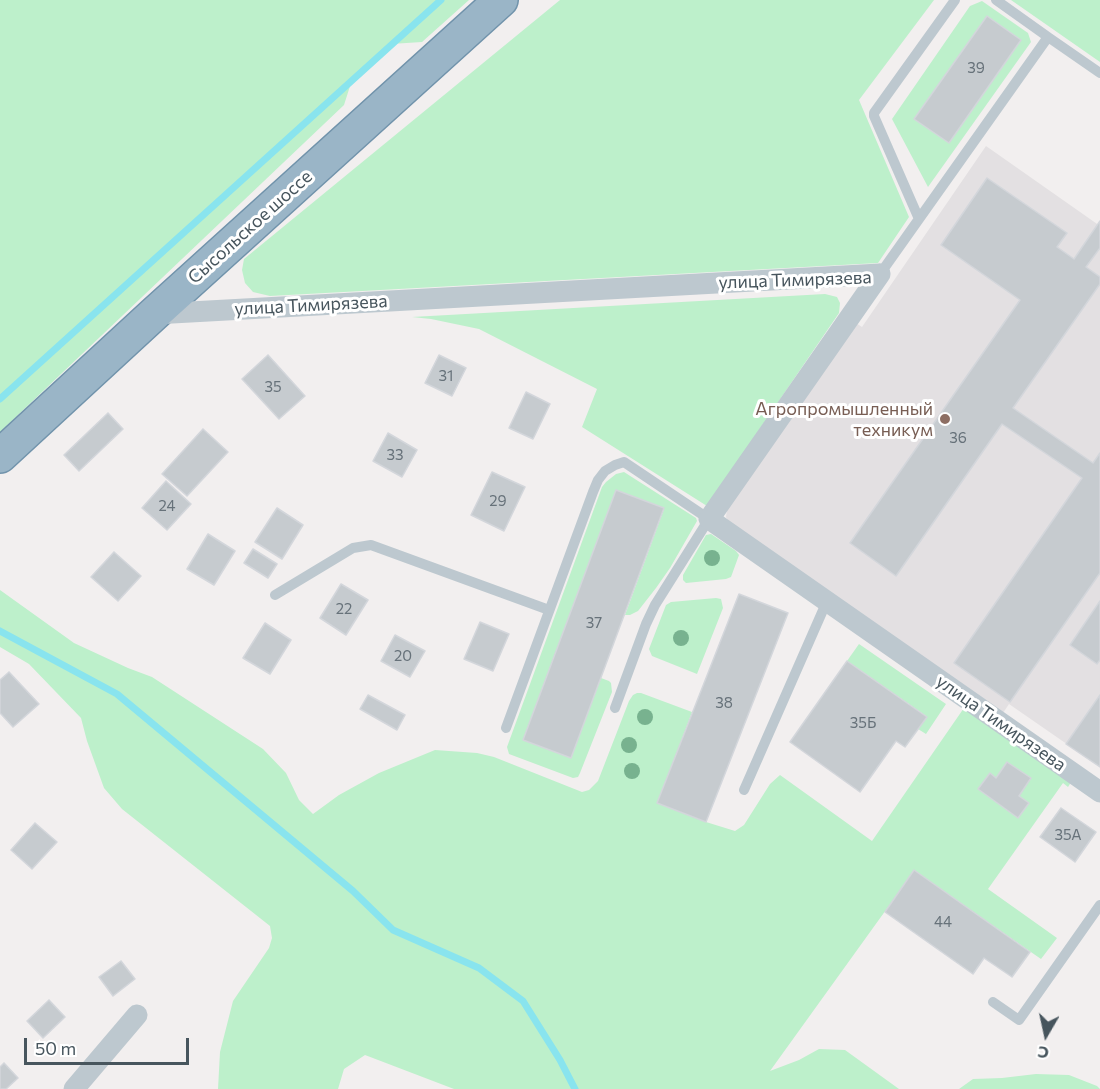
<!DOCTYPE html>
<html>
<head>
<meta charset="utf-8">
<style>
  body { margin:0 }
  #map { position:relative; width:1100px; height:1089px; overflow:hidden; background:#f2efef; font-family:Commissioner,sans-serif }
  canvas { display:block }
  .north { position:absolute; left:1016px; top:1005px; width:60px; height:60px; -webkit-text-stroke:4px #fff; paint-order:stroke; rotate:189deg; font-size:16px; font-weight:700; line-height:24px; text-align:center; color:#47555d }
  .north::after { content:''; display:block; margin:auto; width:21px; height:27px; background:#47555d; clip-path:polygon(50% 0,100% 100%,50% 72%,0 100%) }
  .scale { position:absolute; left:24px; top:1038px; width:165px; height:27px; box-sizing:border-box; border:3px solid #47555d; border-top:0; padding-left:8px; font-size:18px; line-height:21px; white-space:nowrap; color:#47555d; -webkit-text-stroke:4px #fff; paint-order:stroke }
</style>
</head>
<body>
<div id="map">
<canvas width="1100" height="1089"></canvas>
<div class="north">С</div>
<div class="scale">50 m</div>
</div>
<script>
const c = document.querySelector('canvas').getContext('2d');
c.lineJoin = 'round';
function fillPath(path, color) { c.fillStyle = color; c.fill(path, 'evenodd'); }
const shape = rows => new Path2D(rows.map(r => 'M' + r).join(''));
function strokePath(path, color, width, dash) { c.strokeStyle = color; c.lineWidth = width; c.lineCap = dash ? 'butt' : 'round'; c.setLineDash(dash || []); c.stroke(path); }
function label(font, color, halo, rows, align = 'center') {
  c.font = font + ' Commissioner,sans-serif'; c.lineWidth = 6; c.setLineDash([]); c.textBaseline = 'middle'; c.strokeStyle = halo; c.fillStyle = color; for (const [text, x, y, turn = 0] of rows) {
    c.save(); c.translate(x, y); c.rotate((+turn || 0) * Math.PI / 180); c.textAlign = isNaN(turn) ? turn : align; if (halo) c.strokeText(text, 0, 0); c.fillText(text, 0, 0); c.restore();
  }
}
fillPath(shape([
  [986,146,1100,226,1100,767,1009,704,1003,713,728,521,726,517,727,510,856,323,862,327]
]), '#e3e0e2');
fillPath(shape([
  [0,0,469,0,422,42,391,44,351,83,344,105,0,432],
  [560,0,934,0,859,100,909,217,878,263,270,296,253,292,245,283,242,270,244,259],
  [1011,0,1100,0,1100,62],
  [982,1,1028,33,1031,42,928,187,892,119,970,6],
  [825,294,837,297,840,303,839,313,707,506,582,427,597,389,479,329,431,319,412,317],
  [624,472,696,518,697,521,670,568,656,588,638,611,630,615,625,615,664,509,616,491,523,740,571,758,601,678,609,681,611,683,612,692,580,773,578,777,573,778,509,754,507,747,602,487,606,482,616,474],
  [711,534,736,551,739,555,731,577,726,579,686,583,683,580,683,575,706,535],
  [0,590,74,643,128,668,152,677,263,749,286,773,299,800,313,814,339,795,379,773,435,750,477,753,494,757,582,792,589,790,598,781,629,701,633,695,637,693,641,693,692,712,658,803,706,822,735,831,744,825,770,784,780,775,872,841,966,705,1073,779,1068,787,1063,783,988,889,1057,938,1041,959,914,871,770,1071,799,1060,819,1049,845,1050,899,1089,454,1089,365,1055,344,1069,338,1089,218,1089,220,1052,233,1001,269,948,272,938,270,926,122,809,104,788,87,741,81,718,29,664,0,647],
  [716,598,721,599,723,608,697,674,652,656,649,649,666,605,671,602],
  [859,644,946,704,926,734,918,729,926,716,847,661],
  [1036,1074,1069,1075,1097,1086,1100,1089,959,1089,973,1079,1002,1078]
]), '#bdf0cb');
strokePath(shape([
  [0,399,441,0],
  [0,631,117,694,353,891,393,930,479,968,523,1001,560,1060,575,1089]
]), '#89e4ee', 7);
const building = shape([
  [987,16,1021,40,949,143,914,119,987,16],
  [987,178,1067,233,1057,247,1074,259,1100,221,1100,248,1086,267,1100,277,1100,284,1013,408,1093,463,1100,453,1100,573,1010,702,954,663,1082,478,1002,424,896,576,850,543,1020,300,941,245,987,178],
  [268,355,305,396,279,419,242,379,268,355],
  [439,355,466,368,452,396,425,383,439,355],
  [526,392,550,404,533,439,509,428,526,392],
  [108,413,123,429,79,471,64,455,108,413],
  [203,429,228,452,187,496,162,474,203,429],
  [388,433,417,450,402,477,373,461,388,433],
  [492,472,525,487,504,531,471,515,492,472],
  [166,481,191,504,167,530,142,508,166,481],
  [616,490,664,508,571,758,523,740,616,490],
  [277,508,303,525,282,559,255,542,277,508],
  [208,534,235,551,214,585,187,569,208,534],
  [253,549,277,564,268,578,244,563,253,549],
  [114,552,141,576,118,601,91,577,114,552],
  [341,584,368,600,346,635,320,618,341,584],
  [739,594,788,613,706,822,657,803,739,594],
  [1100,601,1100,660,1097,664,1070,645,1100,601],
  [480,622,509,634,493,671,464,659,480,622],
  [265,623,291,640,270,674,243,658,265,623],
  [395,635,425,651,410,677,381,661,395,635],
  [847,661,927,717,905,747,896,741,860,792,790,742,847,661],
  [9,672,39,704,13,727,0,713,0,680,9,672],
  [368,695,405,715,397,730,360,709,368,695],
  [1100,695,1100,767,1066,744,1100,695],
  [1007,762,1031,778,1019,796,1029,803,1018,818,978,789,990,773,996,778,1007,762],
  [1061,808,1096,832,1075,862,1040,837,1061,808],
  [35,823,57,842,32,869,11,850,35,823],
  [914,870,1030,952,1012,977,984,958,973,974,885,912,914,870],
  [121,961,135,979,113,996,99,977,121,961],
  [49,1000,65,1017,43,1038,27,1021,49,1000],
  [4,1063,18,1078,6,1089,0,1089,0,1067,4,1063]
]);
fillPath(building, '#c6cbcf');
strokePath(building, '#d3d6db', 1.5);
const trunk = shape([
  [0,456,154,314,501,0]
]);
strokePath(trunk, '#7193ab', 36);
strokePath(shape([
  [996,0,1048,37],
  [919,219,874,116,874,113,955,0],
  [880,274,1048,37,1100,73],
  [275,595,353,548,371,545,549,610],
  [506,728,593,492,598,480,605,471,615,465,624,462,709,519,655,605,646,624,615,708],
  [744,790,827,601],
  [993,1002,1019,1020,1100,905]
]), '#bdc8cf', 10);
strokePath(shape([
  [880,274,709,519,1100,792],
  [154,314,880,274],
  [74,1089,137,1015]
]), '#bdc8cf', 21);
strokePath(trunk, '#9ab5c7', 33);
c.fillStyle = '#78b28f';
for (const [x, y] of [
  [712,558],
  [681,638],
  [645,717],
  [629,745],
  [632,771]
]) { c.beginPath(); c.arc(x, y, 8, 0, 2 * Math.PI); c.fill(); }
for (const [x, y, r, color] of [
  [945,419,6,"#8d6e63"]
]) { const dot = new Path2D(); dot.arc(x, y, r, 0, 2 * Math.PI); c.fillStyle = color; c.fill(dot); strokePath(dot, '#fff', 2); }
label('15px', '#67727a', null, [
  ["39",976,68],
  ["31",446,376],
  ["35",273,387],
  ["36",958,438],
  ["33",395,455],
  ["29",498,501],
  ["24",167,506],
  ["22",344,609],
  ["37",594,623],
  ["20",403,656],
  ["38",724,703],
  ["35Б",863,723],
  ["35А",1068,835],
  ["44",943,922]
]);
label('18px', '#47555d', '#fff', [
  ["Сысольское шоссе",250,227,-42],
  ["улица Тимирязева",795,280,-2],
  ["улица Тимирязева",311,305,-3],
  ["улица Тимирязева",1001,723,35]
]);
label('18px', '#785e54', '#fff', [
  ["Агропромышленный",933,409],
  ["техникум",933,430]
], 'right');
</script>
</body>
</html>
